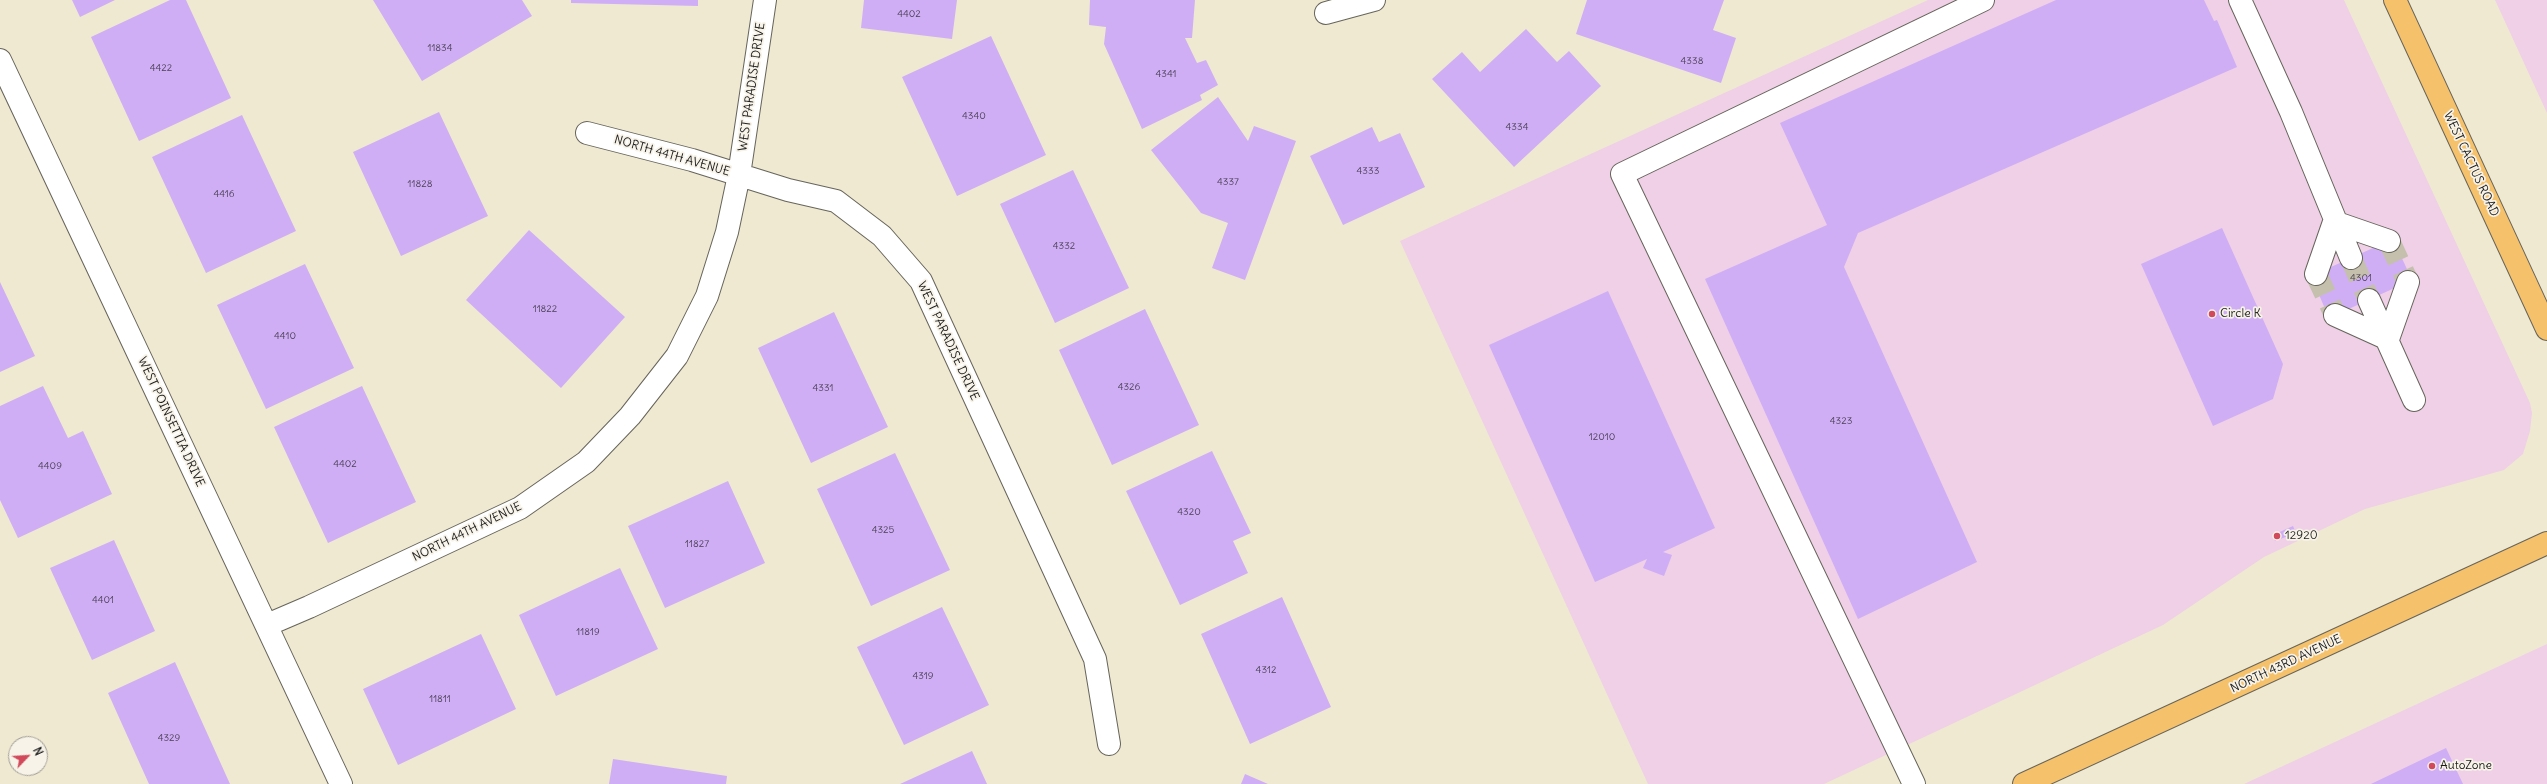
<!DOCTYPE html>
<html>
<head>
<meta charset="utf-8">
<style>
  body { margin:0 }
  #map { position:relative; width:2547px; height:784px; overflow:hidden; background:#efe9d1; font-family:Delius,sans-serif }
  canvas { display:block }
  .north { position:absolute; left:8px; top:736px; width:40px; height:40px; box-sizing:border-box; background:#f7f3e8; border:1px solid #9f9d96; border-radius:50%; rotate:65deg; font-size:11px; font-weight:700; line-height:16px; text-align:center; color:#1c1c1c }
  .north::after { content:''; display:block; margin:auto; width:14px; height:18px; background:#d1495b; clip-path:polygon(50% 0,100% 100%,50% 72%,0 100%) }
</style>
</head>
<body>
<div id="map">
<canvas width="2547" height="784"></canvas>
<div class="north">N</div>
</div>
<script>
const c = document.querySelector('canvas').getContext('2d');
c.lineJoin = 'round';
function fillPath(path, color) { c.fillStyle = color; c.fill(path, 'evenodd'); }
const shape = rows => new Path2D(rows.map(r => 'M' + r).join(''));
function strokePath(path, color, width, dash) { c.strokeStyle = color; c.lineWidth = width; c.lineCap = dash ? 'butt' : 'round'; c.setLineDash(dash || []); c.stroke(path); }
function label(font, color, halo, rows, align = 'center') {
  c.font = font + ' Delius,sans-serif'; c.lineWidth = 3.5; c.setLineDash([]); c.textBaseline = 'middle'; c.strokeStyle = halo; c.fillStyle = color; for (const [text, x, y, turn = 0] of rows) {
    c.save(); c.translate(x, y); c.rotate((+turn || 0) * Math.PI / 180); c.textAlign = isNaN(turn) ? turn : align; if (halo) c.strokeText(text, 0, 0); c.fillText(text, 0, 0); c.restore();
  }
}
fillPath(shape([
  [1928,0,2344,0,2530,403,2532,413,2530,431,2523,454,2504,470,2365,509,2264,557,2163,625,1824,784,1648,784,1400,241],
  [2495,0,2547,0,2547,113],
  [2547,644,2547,784,2244,784]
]), '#efd0e6');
fillPath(shape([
  [72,0,115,0,80,17],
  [170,0,186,0,231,98,139,141,91,37],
  [373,0,522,0,532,16,422,81],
  [571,0,698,0,698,6,571,3],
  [864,0,957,0,952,39,861,28],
  [1090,0,1195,0,1192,38,1185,38,1197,63,1206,60,1218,85,1200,95,1202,100,1142,129,1104,44,1106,27,1089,25],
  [1587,0,1724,0,1713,30,1736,38,1721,83,1576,34],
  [2056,0,2204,0,2214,21,2217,20,2237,67,1858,233,1844,267,1977,562,1858,619,1705,279,1827,225,1780,123],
  [1526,29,1557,62,1569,51,1601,86,1514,167,1432,79,1462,52,1480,72],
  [991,36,1046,155,957,196,902,77],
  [1218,97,1248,141,1254,126,1296,141,1245,280,1212,268,1228,223,1201,213,1151,150],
  [439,112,488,216,401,256,353,152],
  [242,115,296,231,206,273,152,157],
  [1372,127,1379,142,1400,133,1425,187,1343,225,1310,156],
  [1073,170,1129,288,1055,323,1000,204],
  [2222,228,2283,364,2273,399,2213,426,2141,264],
  [529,230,625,317,561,388,466,300],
  [2393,239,2412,280,2329,318,2311,276],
  [305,264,354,368,266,409,217,305],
  [0,282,35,356,0,372],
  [1608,291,1715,528,1663,552,1672,555,1664,576,1643,568,1647,559,1595,582,1489,345],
  [1145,309,1199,425,1112,465,1059,350],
  [834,312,888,427,811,463,758,348],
  [43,386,68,438,83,431,112,494,18,538,0,500,0,406],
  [362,386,416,502,328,543,274,427],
  [1212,451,1251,533,1233,541,1248,573,1180,605,1126,491],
  [895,453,950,570,871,606,817,489],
  [728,481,765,563,665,608,628,526],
  [2293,526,2296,533,2275,541,2273,535],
  [114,540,155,631,92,660,50,568],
  [620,568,658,649,556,696,519,615],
  [1282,597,1331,707,1250,744,1201,634],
  [942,607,989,705,904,745,857,647],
  [481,634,516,709,398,765,363,689],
  [175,662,230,784,149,784,108,693],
  [2446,748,2463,784,2371,784],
  [972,751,987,784,900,784],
  [613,759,727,776,726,784,609,784],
  [1245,774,1268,784,1241,784]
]), '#cfaef6');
strokePath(shape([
  [2389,241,2408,282],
  [2351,258,2369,300],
  [2316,274,2335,315]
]), '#c5c0ad', 22, [22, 11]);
const minor = shape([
  [2240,0,2291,112,2351,258],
  [1326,13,1374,0],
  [0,60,341,784],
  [587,133,692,160,788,190,836,201,882,236,921,281,1095,659,1109,744],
  [2316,274,2334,222,2389,241],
  [2369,300,2414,400],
  [2335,315,2388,339,2408,282],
  [267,625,309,607,520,508,586,462,630,416,677,356,707,296,727,232,739,175,765,0],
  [1914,784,1622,174,1983,0]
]);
const major = shape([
  [2395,0,2547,329],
  [2024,784,2547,543]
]);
strokePath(minor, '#66645b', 24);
strokePath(major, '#66645b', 24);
strokePath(minor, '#fff', 22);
strokePath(major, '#f5c16b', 22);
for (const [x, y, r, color] of [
  [2212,314,4,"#d1495b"],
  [2277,536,4,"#d1495b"],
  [2432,766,4,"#d1495b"]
]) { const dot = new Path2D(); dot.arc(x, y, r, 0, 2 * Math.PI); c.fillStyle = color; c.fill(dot); strokePath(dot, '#f7f3e8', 1.5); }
label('10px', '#494052', null, [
  ["4402",909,14],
  ["11834",440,48],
  ["4338",1692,61],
  ["4422",161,68],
  ["4341",1166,74],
  ["4340",974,116],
  ["4334",1517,127],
  ["4333",1368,171],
  ["4337",1228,182],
  ["11828",420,184],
  ["4416",224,194],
  ["4332",1064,246],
  ["4301",2361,278],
  ["11822",545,309],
  ["4410",285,336],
  ["4326",1129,387],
  ["4331",823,388],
  ["4323",1841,421],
  ["12010",1602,437],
  ["4402",345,464],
  ["4409",50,466],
  ["4320",1189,512],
  ["4325",883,530],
  ["11827",697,544],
  ["4401",103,600],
  ["11819",588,632],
  ["4312",1266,670],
  ["4319",923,676],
  ["11811",440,699],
  ["4329",169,738]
]);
label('12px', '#1c1c1c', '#f7f3e8', [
  ["WEST PARADISE DRIVE",752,87,-82],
  ["NORTH 44TH AVENUE",672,156,16],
  ["WEST CACTUS ROAD",2471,164,65],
  ["WEST PARADISE DRIVE",948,341,65],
  ["WEST POINSETTIA DRIVE",171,422,65],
  ["NORTH 44TH AVENUE",467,532,-26],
  ["NORTH 43RD AVENUE",2286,664,-25]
]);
label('12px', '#1c1c1c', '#f7f3e8', [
  ["Circle K",2220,314],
  ["12920",2285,536],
  ["AutoZone",2440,766]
], 'left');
</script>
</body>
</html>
